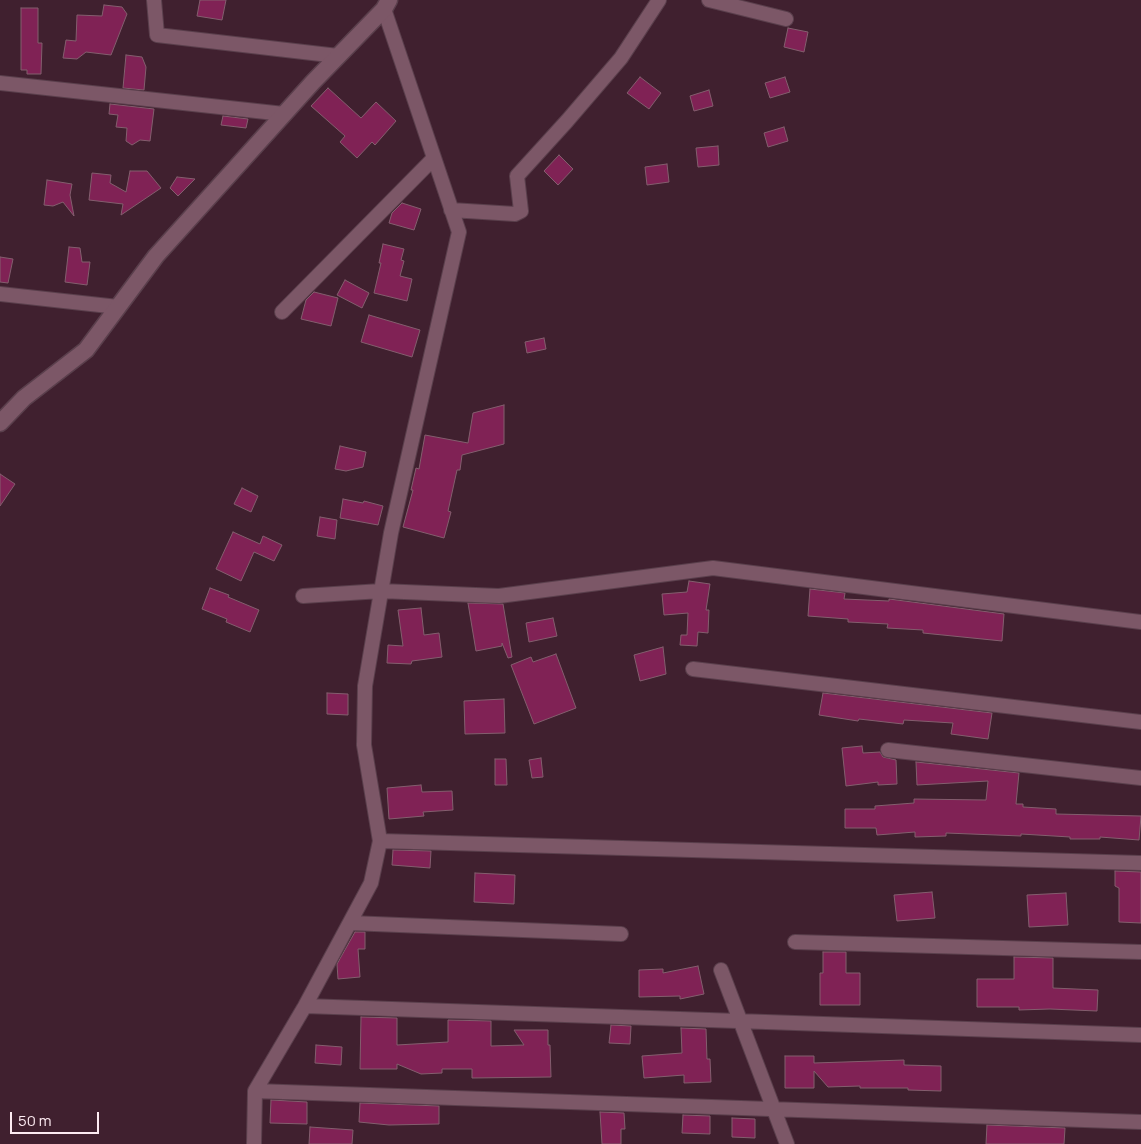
<!DOCTYPE html>
<html>
<head>
<meta charset="utf-8">
<style>
  body { margin:0 }
  #map { position:relative; width:1141px; height:1144px; overflow:hidden; background:#40202f; font-family:Manrope,sans-serif }
  canvas { display:block }
  .scale { position:absolute; left:10px; top:1112px; width:89px; height:22px; box-sizing:border-box; border:2px solid #fdebf2; border-top:0; padding-left:6px; font-size:15px; line-height:18px; white-space:nowrap; color:#fdebf2; -webkit-text-stroke:4px #40202f; paint-order:stroke }
</style>
</head>
<body>
<div id="map">
<canvas width="1141" height="1144"></canvas>
<div class="scale">50 m</div>
</div>
<script>
const c = document.querySelector('canvas').getContext('2d');
c.lineJoin = 'round';
function fillPath(path, color) { c.fillStyle = color; c.fill(path, 'evenodd'); }
const shape = rows => new Path2D(rows.map(r => 'M' + r).join(''));
function strokePath(path, color, width, dash) { c.strokeStyle = color; c.lineWidth = width; c.lineCap = dash ? 'butt' : 'round'; c.setLineDash(dash || []); c.stroke(path); }
const building = shape([
  [200,0,226,0,222,20,197,16,200,0],
  [104,5,122,7,127,14,111,55,86,52,77,59,63,58,66,40,76,41,77,15,102,16,104,5],
  [21,8,38,8,38,43,42,43,41,74,27,74,27,70,21,70,21,8],
  [788,28,808,32,804,52,784,47,788,28],
  [126,55,142,57,146,67,144,90,123,88,126,55],
  [640,77,661,93,649,109,627,93,640,77],
  [785,77,790,92,770,98,765,83,785,77],
  [328,88,361,118,376,102,396,121,375,145,372,142,357,158,340,142,345,136,311,106,328,88],
  [709,90,713,106,694,111,690,96,709,90],
  [110,104,154,109,150,141,140,140,132,145,126,141,127,128,116,127,118,115,109,114,110,104],
  [223,116,248,119,246,128,221,125,223,116],
  [784,127,788,141,768,147,764,133,784,127],
  [718,146,719,165,698,167,696,148,718,146],
  [559,155,573,169,558,185,544,171,559,155],
  [667,164,669,182,647,185,645,167,667,164],
  [130,171,147,171,161,188,121,215,123,204,89,200,92,173,111,175,110,183,126,192,130,171],
  [177,177,195,179,178,196,170,188,177,177],
  [47,180,72,184,70,195,74,216,63,202,53,206,44,205,47,180],
  [402,203,421,209,414,230,389,223,392,213,402,203],
  [383,244,404,249,401,260,404,261,400,276,412,279,407,301,374,293,381,263,379,263,383,244],
  [69,247,80,248,82,262,90,262,87,285,65,282,69,247],
  [0,257,13,259,8,283,0,282,0,257],
  [345,280,369,293,362,308,337,295,345,280],
  [314,292,338,298,331,326,301,319,306,300,314,292],
  [369,315,420,330,412,357,361,342,369,315],
  [544,338,546,349,527,353,525,342,544,338],
  [504,405,504,444,462,455,460,470,457,470,448,511,451,512,444,538,403,527,413,490,411,490,416,468,419,469,425,435,468,443,473,413,504,405],
  [340,446,366,452,363,467,346,471,335,469,340,446],
  [0,474,15,484,0,506,0,474],
  [242,488,258,496,251,512,234,504,242,488],
  [343,499,363,503,364,501,383,506,378,525,340,518,343,499],
  [320,517,337,520,335,539,317,536,320,517],
  [233,532,260,544,263,536,282,545,274,561,254,552,241,581,216,569,233,532],
  [689,581,710,584,706,610,709,610,708,633,698,632,697,646,680,645,681,635,687,635,688,613,664,615,662,594,687,592,689,581],
  [210,588,229,595,228,597,259,610,250,632,226,622,227,619,202,609,210,588],
  [810,589,845,593,844,599,889,601,889,599,1004,614,1002,641,923,633,923,630,887,628,888,624,848,622,848,619,808,616,810,589],
  [468,603,503,604,512,657,508,658,502,643,502,646,476,651,468,603],
  [421,608,424,635,439,633,442,657,412,661,411,664,387,663,388,645,403,646,398,610,421,608],
  [553,618,557,636,529,642,526,623,553,618],
  [663,647,666,674,640,681,634,655,663,647],
  [556,654,576,708,534,724,511,665,531,657,533,662,556,654],
  [327,693,348,694,348,715,327,714,327,693],
  [823,693,992,713,988,739,951,734,953,723,904,720,903,724,859,719,858,721,819,715,823,693],
  [504,699,505,733,465,734,464,701,504,699],
  [862,746,863,753,880,752,883,757,896,760,897,784,878,785,878,782,846,786,842,748,862,746],
  [541,758,543,777,532,778,529,760,541,758],
  [495,759,506,759,507,785,495,785,495,759],
  [916,762,1019,773,1016,804,1023,804,1023,807,1056,809,1056,814,1141,816,1139,840,1100,837,1100,839,1070,839,1070,837,1021,834,1021,836,946,833,946,836,915,837,915,832,877,835,876,828,845,828,845,809,875,809,875,806,914,803,914,799,986,800,988,781,917,785,916,762],
  [421,785,422,792,452,791,453,810,423,812,424,816,389,819,387,788,421,785],
  [393,850,431,851,430,868,392,865,393,850],
  [1115,871,1141,872,1141,923,1119,922,1119,888,1115,886,1115,871],
  [475,873,515,875,514,904,474,902,475,873],
  [932,892,935,918,897,921,894,895,932,892],
  [1066,893,1068,925,1029,927,1027,895,1066,893],
  [355,932,365,932,365,949,358,949,360,977,338,979,337,964,355,932],
  [823,952,846,952,846,973,860,973,860,1005,820,1005,820,973,823,973,823,952],
  [1014,957,1053,958,1053,988,1098,990,1097,1011,1050,1009,1019,1010,1019,1007,977,1007,977,979,1014,979,1014,957],
  [698,966,704,994,680,999,680,996,639,997,639,970,663,969,663,973,698,966],
  [361,1017,397,1018,397,1045,448,1042,448,1020,491,1021,491,1046,524,1045,514,1030,548,1030,548,1045,550,1045,551,1077,472,1078,472,1069,442,1069,442,1073,421,1074,397,1064,397,1069,360,1069,361,1017],
  [611,1025,631,1026,630,1044,609,1043,611,1025],
  [681,1028,706,1029,707,1059,710,1059,711,1082,684,1083,684,1075,644,1078,642,1056,682,1053,681,1028],
  [316,1045,342,1047,341,1065,315,1063,316,1045],
  [785,1056,814,1056,814,1063,904,1060,904,1065,941,1066,941,1091,908,1090,908,1088,860,1088,860,1086,828,1087,814,1071,814,1088,785,1088,785,1056],
  [271,1100,307,1102,307,1124,270,1123,271,1100],
  [360,1103,439,1106,439,1124,389,1125,359,1122,360,1103],
  [600,1112,624,1113,625,1129,621,1129,621,1144,602,1144,600,1112],
  [683,1115,710,1116,710,1134,682,1133,683,1115],
  [732,1118,755,1119,755,1138,732,1137,732,1118],
  [987,1125,1065,1128,1064,1144,986,1144,987,1125],
  [310,1127,353,1130,352,1144,309,1144,310,1127]
]);
fillPath(building, '#802255');
strokePath(building, '#835e6e', 1);
const minor = shape([
  [154,0,157,35,338,56],
  [709,0,786,19],
  [0,83,284,114],
  [451,210,515,214,521,211,517,176,567,121,621,58,659,0],
  [0,294,118,307],
  [282,312,434,158],
  [303,596,381,591,499,596,713,568,1141,622],
  [693,669,1141,722],
  [888,750,1141,778],
  [380,841,1141,863],
  [350,923,621,934],
  [795,942,1141,952],
  [721,970,787,1144],
  [305,1006,1141,1035],
  [255,1091,1141,1122],
  [254,1144,255,1091,305,1006,371,883,380,841,364,745,365,686,391,533,459,232,384,9]
]);
const tertiary = shape([
  [0,423,24,398,86,350,156,256,313,82,384,9,389,0]
]);
strokePath(minor, '#5a3f4c', 16);
strokePath(tertiary, '#5a3f4c', 19);
strokePath(minor, '#7c5767', 14);
strokePath(tertiary, '#7c5767', 16);
</script>
</body>
</html>
